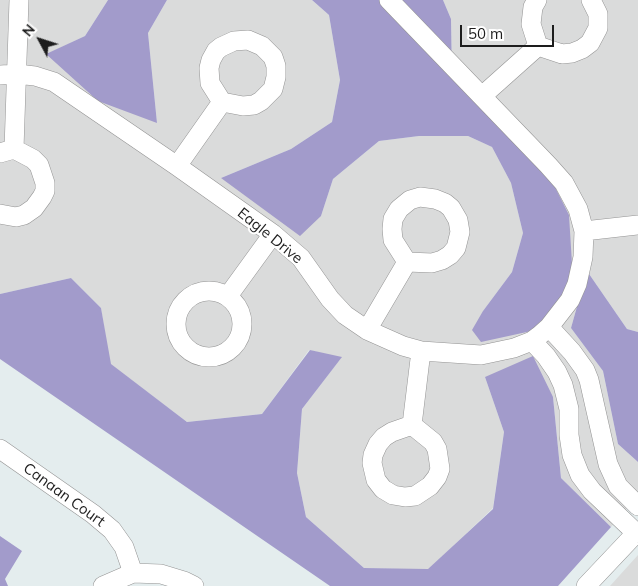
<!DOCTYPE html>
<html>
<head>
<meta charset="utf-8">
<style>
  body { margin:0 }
  #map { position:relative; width:638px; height:586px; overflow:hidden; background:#e4edee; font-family:Mulish,sans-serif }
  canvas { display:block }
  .north { position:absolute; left:15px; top:15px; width:50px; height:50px; -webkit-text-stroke:4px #fff; paint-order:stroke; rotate:310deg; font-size:14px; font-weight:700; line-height:20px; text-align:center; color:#1d1d1d }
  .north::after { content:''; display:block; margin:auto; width:18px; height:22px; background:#1d1d1d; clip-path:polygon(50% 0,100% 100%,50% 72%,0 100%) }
  .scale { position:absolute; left:460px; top:25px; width:94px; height:22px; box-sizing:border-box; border:2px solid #1d1d1d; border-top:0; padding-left:6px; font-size:15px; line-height:18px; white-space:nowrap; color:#1d1d1d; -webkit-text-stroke:4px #fff; paint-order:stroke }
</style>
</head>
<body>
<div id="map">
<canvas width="638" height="586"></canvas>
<div class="north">N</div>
<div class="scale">50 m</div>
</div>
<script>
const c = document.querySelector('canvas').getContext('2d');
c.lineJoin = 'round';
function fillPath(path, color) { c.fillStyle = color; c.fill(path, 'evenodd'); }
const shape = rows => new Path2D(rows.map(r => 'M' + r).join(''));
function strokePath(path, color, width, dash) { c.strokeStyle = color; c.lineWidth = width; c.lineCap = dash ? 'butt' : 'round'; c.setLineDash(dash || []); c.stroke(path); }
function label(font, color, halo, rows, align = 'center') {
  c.font = font + ' Mulish,sans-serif'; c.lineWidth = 4; c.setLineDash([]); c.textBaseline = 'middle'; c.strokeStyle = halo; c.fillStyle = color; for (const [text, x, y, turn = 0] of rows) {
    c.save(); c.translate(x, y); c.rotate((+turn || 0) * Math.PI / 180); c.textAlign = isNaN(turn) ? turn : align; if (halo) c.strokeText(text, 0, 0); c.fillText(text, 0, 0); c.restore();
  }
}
fillPath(shape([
  [0,0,108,0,85,36,47,54,157,123,148,33,167,0,312,0,329,15,340,80,332,122,291,149,221,178,321,216,333,179,379,141,419,136,468,136,492,147,511,183,523,233,512,272,483,311,573,280,452,76,451,19,443,0,638,0,638,332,627,329,587,271,571,328,603,371,618,444,638,462,638,496,611,527,561,478,553,397,485,377,504,432,493,508,428,570,364,568,306,517,297,473,302,409,341,358,309,350,262,414,187,422,110,364,101,308,71,278,0,294],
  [638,555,638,586,610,586]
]), '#dadbdb');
fillPath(shape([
  [108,0,167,0,148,33,157,123,98,101,46,54,85,36],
  [312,0,443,0,451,19,452,76,551,179,569,215,573,280,536,330,481,342,472,330,483,311,512,272,523,233,511,183,492,147,468,136,419,136,379,141,333,179,321,216,300,236,221,178,291,149,332,122,340,80,329,15],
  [587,271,627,329,638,332,638,462,618,444,603,371,571,328],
  [71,278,101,308,111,364,187,422,262,414,310,350,342,357,302,409,297,473,306,517,364,568,428,569,493,509,504,432,485,377,533,356,553,397,561,478,611,527,558,586,330,586,0,359,0,294],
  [0,536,22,551,5,579,8,586,0,586]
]), '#a29bcb');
const minor = shape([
  [537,0,533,7,531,24,538,46,562,54,572,53,582,49,590,43,598,28,598,14,591,0],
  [248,40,262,46,273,57,276,66,276,77,273,89,261,101,254,105,243,106,222,102,210,83,209,68,211,60,216,51,221,47,234,41,248,40],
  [0,75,16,74,35,76,54,82,177,166,273,234,301,258,330,299,345,315,367,330,403,346,421,351,481,355,514,348,532,341,540,335,549,327,570,300,577,284,583,257,584,231,578,209,564,183,548,165,389,0],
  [482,96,538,46],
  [14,149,19,0],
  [0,153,14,149,33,159,39,165,45,183,45,191,42,197,34,208,24,215,16,217,0,214],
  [177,166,222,102],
  [420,197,435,199,445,203,451,208,458,220,460,232,456,248,450,255,442,260,432,263,407,262,393,240,392,229,393,219,399,209,410,200,420,197],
  [584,231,638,225],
  '176 324a33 33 0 1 1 66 0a33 33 0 1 1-66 0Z',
  [228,296,273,234],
  [549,327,572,352,585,370,589,380,608,464,618,486,638,506],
  [367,330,407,262],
  [532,341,546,356,557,372,563,385,569,409,569,435,572,455,580,475,592,491,636,533],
  [412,425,433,442,437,449,440,469,437,477,430,486,415,496,405,497,393,495,383,489,376,480,372,463,373,455,378,444,384,437,392,432,412,425],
  [412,425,421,351],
  [0,449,93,514,112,530,124,547,133,573],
  [103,586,133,573,161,574,184,581,194,586],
  [586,586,638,531]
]);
strokePath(minor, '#949494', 20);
strokePath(minor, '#fff', 19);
label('15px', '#1d1d1d', '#fff', [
  ["Eagle Drive",270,236,39],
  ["Canaan Court",64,495,36]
]);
</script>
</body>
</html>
